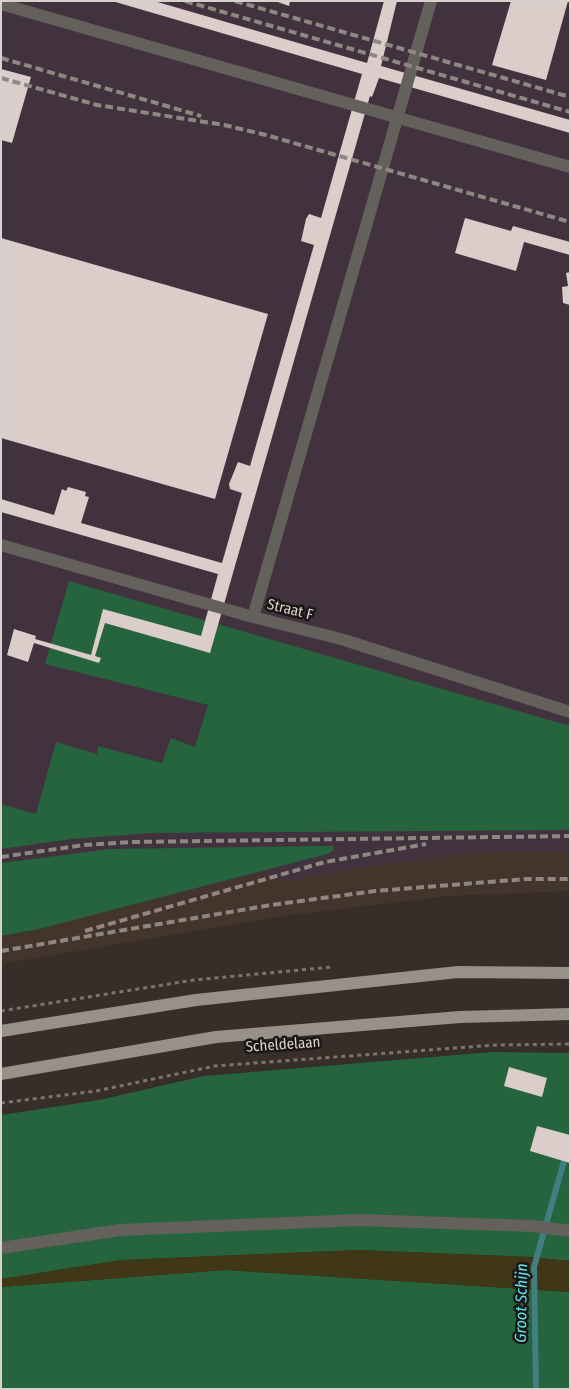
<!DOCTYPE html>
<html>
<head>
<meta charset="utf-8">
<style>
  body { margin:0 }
  #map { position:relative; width:571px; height:1390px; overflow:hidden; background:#372e29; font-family:"Fira Sans Condensed",sans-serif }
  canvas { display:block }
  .frame { position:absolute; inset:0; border:2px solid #d8d2ce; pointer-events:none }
</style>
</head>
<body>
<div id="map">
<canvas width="571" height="1390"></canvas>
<div class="frame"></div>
</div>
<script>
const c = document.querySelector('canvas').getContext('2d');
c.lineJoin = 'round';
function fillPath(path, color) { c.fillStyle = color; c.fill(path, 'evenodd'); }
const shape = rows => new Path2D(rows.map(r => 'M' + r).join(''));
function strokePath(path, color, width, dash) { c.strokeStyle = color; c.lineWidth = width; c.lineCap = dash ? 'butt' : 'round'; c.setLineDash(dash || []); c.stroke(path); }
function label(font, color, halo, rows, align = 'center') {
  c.font = font + ' "Fira Sans Condensed",sans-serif'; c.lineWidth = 5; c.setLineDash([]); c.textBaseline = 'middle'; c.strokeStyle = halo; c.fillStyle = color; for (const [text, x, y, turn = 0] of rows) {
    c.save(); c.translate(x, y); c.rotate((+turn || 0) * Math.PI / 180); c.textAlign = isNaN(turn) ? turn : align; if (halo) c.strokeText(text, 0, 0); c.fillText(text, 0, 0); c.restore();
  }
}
fillPath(shape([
  [570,830,570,891,448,896,284,916,1,964,1,936,39,929,1,849]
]), '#44352c');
fillPath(shape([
  [1,1,570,1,570,851,489,851,411,860,284,881,261,873,39,929,1,936]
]), '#42323e');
fillPath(shape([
  [69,581,570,726,570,830,152,833,72,839,1,849,1,804,36,814,56,742,97,754,98,746,162,763,171,738,195,747,208,705,45,664],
  [325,846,333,846,334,850,327,854,39,929,1,936,1,863,110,849],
  [492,1052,570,1053,570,1261,530,1257,358,1250,122,1260,1,1279,1,1115,99,1100,204,1076],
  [225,1270,570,1292,570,1389,1,1389,1,1287]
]), '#25643d');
fillPath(shape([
  [358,1250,530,1257,570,1261,570,1292,225,1270,1,1287,1,1279,122,1260]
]), '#403717');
strokePath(shape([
  [536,1389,534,1267,564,1161]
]), '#427f82', 6);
fillPath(shape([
  [112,1,154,1,367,63,384,1,397,1,381,66,570,120,570,133,379,78,372,97,370,96,210,653,105,623,95,656,101,658,99,663,34,643,28,662,7,655,14,629,36,636,35,639,91,655,103,609,201,636,218,574,1,512,1,499,54,515,62,489,66,491,68,487,86,492,85,496,89,497,81,523,222,563,242,493,230,489,229,484,238,462,250,466,314,245,301,241,306,219,309,214,321,218,362,74],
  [275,1,290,1,289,6],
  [511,1,568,1,546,80,492,65],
  [1,69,31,77,12,143,1,140],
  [465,218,511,231,513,226,570,242,570,255,524,242,516,271,455,253],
  [1,238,268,314,215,499,1,438],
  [570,272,570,305,563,303,562,287,568,286,566,273],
  [509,1067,547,1078,542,1097,504,1086],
  [537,1126,570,1135,570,1163,530,1151]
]), '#dbcdca');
strokePath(shape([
  [1,1011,194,980,332,967],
  [1,1103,96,1091,215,1066,495,1045,570,1044]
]), '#7b746f', 3, [4, 4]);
strokePath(shape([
  [1,4,570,167],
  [1,545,253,617,341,639,570,712],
  [253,617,431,1],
  [1,1248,120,1230,359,1220,532,1226,570,1231]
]), '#64615d', 12);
strokePath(shape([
  [1,1031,196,1000,458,972,570,973],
  [1,1074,216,1037,460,1017,570,1014]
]), '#979189', 12);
strokePath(shape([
  [185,1,570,112],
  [235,1,570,97],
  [1,58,201,116],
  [1,78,97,105,224,125,266,135,570,222],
  [1,857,84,845,131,842,570,836],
  [85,931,325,862,426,844],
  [1,951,271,905,375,891,526,879,570,879]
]), '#8e8782', 4, [8, 4]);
label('15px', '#d8d2ce', '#1b1715', [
  ["Straat F",290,610,14],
  ["Scheldelaan",283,1045,-4]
]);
label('italic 16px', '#5ce9f3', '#1b1715', [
  ["Groot Schijn",522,1303,-89]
]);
</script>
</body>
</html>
